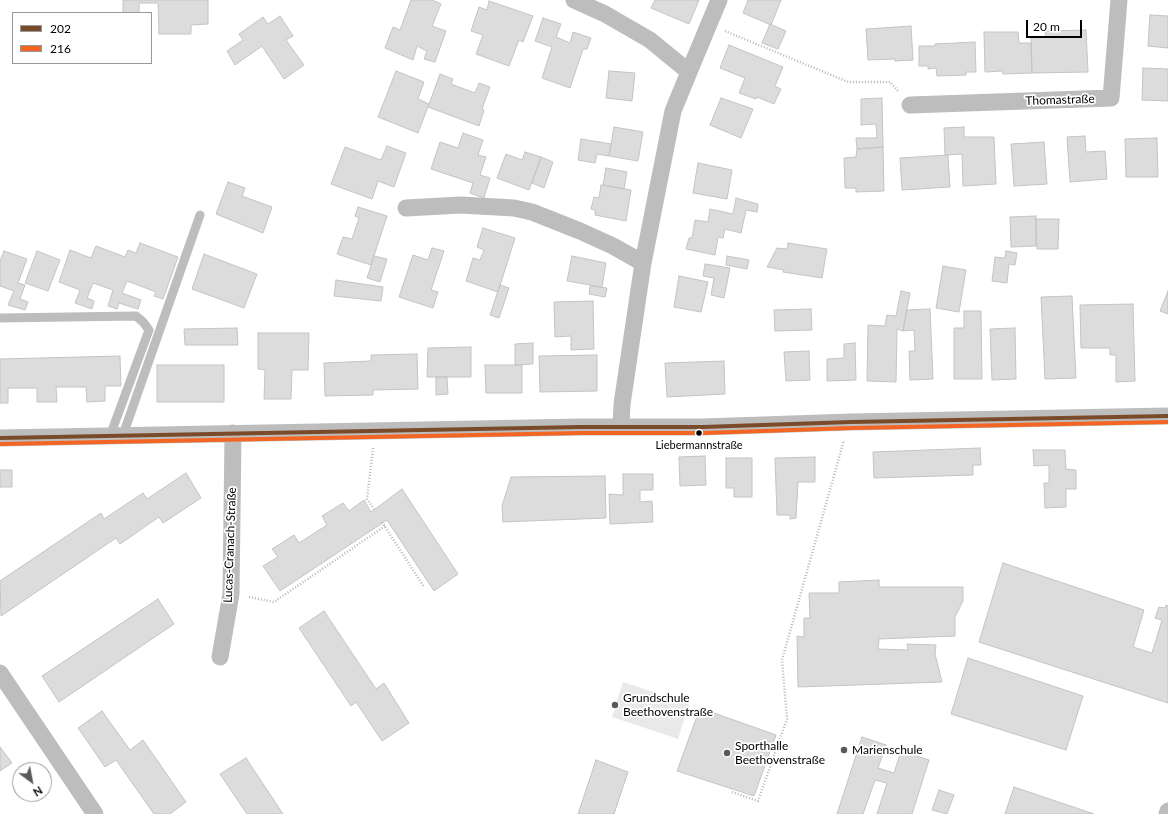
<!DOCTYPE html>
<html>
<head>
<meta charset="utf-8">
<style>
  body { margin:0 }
  #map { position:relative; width:1168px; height:814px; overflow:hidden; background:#fff; font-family:Lato,sans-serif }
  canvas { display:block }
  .legend { position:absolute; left:12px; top:12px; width:140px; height:52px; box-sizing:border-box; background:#fff; border:1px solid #999; margin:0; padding:5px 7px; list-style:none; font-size:12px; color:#000 }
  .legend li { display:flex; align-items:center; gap:8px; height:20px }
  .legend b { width:20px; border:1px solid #999 }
  .north { position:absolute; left:12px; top:762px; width:40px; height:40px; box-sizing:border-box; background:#fff; border:1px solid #999; border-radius:50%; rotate:148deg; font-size:11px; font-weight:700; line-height:16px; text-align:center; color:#000 }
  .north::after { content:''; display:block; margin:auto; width:14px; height:18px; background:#595959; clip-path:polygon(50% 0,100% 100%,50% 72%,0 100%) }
  .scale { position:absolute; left:1026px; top:20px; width:56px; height:18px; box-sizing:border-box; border:2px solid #000; border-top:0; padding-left:5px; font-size:12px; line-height:14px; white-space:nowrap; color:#000; -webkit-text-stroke:3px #fff; paint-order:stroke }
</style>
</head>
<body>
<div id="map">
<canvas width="1168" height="814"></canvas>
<ul class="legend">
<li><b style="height:5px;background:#7a4b2a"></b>202</li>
<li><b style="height:5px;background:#f26522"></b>216</li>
</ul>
<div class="north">N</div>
<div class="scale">20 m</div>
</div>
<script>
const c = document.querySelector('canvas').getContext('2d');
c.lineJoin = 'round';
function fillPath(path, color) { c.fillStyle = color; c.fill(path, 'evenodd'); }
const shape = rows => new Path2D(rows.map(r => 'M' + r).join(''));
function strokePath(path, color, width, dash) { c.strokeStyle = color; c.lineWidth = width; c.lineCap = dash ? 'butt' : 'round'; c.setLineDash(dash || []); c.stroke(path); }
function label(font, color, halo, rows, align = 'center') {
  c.font = font + ' Lato,sans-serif'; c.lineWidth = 3.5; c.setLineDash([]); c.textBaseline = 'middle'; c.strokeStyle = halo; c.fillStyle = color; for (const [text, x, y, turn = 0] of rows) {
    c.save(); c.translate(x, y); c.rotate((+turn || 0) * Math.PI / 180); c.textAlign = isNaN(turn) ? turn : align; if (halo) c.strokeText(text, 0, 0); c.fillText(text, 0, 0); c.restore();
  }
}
fillPath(shape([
  [623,682,689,704,678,739,612,717]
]), '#e9e9e9');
const building = shape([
  [123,0,208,0,208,24,191,25,191,34,159,34,158,3,139,3,139,13,123,13,123,0],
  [411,0,432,0,441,4,432,26,446,31,435,62,424,59,427,51,417,46,413,60,385,48,393,27,400,30,411,0],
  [655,0,699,0,689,24,651,8,655,0],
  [748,0,781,0,771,25,743,13,748,0],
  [489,1,533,16,523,42,519,40,509,66,476,54,483,35,471,31,479,7,487,10,489,1],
  [1150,15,1168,16,1168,48,1148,46,1150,15],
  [280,16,293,36,286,40,304,65,284,79,262,46,235,65,227,51,243,40,239,34,263,17,268,24,280,16],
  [543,18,561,24,556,37,570,43,573,32,591,38,587,49,583,49,570,88,542,78,552,47,535,41,543,18],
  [770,24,786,31,778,49,762,43,770,24],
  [911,26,913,60,895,61,895,59,868,60,866,29,911,26],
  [1086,30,1088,72,1032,73,1031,38,1046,37,1045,31,1086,30],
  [984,32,1018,32,1019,43,1031,43,1032,73,1003,74,1002,71,985,72,984,32],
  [975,42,976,72,966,72,966,75,937,76,936,68,928,69,928,66,919,66,919,46,935,46,935,44,975,42],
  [729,45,783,67,775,86,781,89,774,104,757,97,756,99,739,93,745,78,720,68,729,45],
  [1143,68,1168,69,1168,101,1142,100,1143,68],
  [396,71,424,82,418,99,429,104,418,133,378,117,396,71],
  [609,71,635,73,632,101,606,98,609,71],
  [440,74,453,79,451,84,475,93,479,83,490,87,482,109,484,110,479,126,428,107,440,74],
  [721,98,753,109,741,138,710,125,721,98],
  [882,98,883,147,857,149,856,138,877,138,876,124,861,125,861,99,882,98],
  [614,127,643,132,638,161,609,156,614,127],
  [964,127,964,137,994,137,996,184,963,186,962,154,945,155,944,128,964,127],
  [463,133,483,140,478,155,486,157,480,175,490,178,484,198,470,193,473,183,431,169,440,142,458,148,463,133],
  [1085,136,1086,152,1105,151,1107,179,1070,182,1067,137,1085,136],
  [1157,138,1158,177,1126,177,1125,139,1157,138],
  [581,139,611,144,609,156,597,154,595,163,578,160,581,139],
  [1044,142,1047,184,1014,186,1011,144,1044,142],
  [387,146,406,153,394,187,378,181,372,199,331,184,345,147,381,160,387,146],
  [883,147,884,191,856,192,856,188,845,188,844,158,856,157,857,149,883,147],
  [525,152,541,157,529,190,497,178,506,154,522,160,525,152],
  [948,155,950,187,902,190,900,158,948,155],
  [541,157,553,162,544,188,532,183,541,157],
  [698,163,732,170,727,199,693,193,698,163],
  [606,168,627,172,624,189,603,185,606,168],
  [228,182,245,188,242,196,272,207,263,233,216,214,228,182],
  [601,185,631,190,626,221,595,215,595,210,591,209,594,197,599,198,601,185],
  [736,198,758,204,757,212,746,210,741,233,725,229,723,238,718,237,715,255,686,249,689,238,692,238,695,220,708,222,710,209,733,214,736,198],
  [358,207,387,216,371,265,337,254,343,237,352,239,359,218,355,216,358,207],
  [1036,216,1036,246,1011,247,1010,217,1036,216],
  [1036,219,1059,219,1058,249,1037,249,1036,219],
  [483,228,515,238,498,292,466,281,473,258,480,260,484,250,477,247,483,228],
  [140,243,178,257,163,299,154,296,156,292,127,281,122,293,141,300,138,309,119,303,117,309,108,306,113,290,93,283,87,298,94,301,92,309,75,303,80,290,59,282,70,250,91,258,96,246,125,257,128,250,136,253,140,243],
  [788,243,827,249,822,278,783,272,784,270,767,267,777,248,787,249,788,243],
  [432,248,444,251,431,290,438,292,433,308,399,297,413,255,428,260,432,248],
  [4,251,27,259,18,283,25,285,20,299,28,302,25,310,8,305,14,291,0,286,0,261,4,251],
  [37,251,60,260,48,291,25,283,37,251],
  [1006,251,1017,253,1015,265,1009,264,1007,283,992,281,995,257,1005,258,1006,251],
  [204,254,257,274,244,308,192,289,204,254],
  [374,256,387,259,380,282,367,278,374,256],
  [572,256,606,263,602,287,567,281,572,256],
  [727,256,749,260,747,269,726,265,727,256],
  [705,264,730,268,724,298,711,295,714,278,703,276,705,264],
  [943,266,966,270,959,312,936,308,943,266],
  [679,276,708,282,701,312,674,307,679,276],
  [336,280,383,287,381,301,334,296,336,280],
  [500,285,509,288,499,318,490,315,500,285],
  [590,286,607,288,605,297,589,294,590,286],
  [901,291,910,293,903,331,897,329,896,382,867,381,868,325,885,326,887,315,896,316,901,291],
  [1168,291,1168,314,1160,311,1168,291],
  [1072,296,1076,378,1045,379,1041,297,1072,296],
  [593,301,594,349,571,350,571,336,555,337,554,302,593,301],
  [1133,304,1135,381,1116,382,1116,355,1110,355,1110,348,1081,348,1080,305,1133,304],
  [811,309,812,330,775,331,774,310,811,309],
  [930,309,933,379,910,380,909,351,915,351,914,330,903,331,907,310,930,309],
  [964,311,981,311,982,379,954,379,954,328,964,328,964,311],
  [237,328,238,345,185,345,184,329,237,328],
  [1015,328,1016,379,992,380,990,329,1015,328],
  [258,333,309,333,308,370,292,370,291,399,264,399,265,370,258,369,258,333],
  [533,343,533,364,515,365,515,344,533,343],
  [855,343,856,380,827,381,827,359,844,358,844,344,855,343],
  [471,347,471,377,427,377,428,348,471,347],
  [809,351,810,380,786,381,784,352,809,351],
  [417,354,418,389,373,390,373,395,325,396,324,363,371,361,371,355,417,354],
  [597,355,597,391,540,392,539,356,597,355],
  [120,356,121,386,105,386,105,401,87,402,86,387,56,387,57,402,37,402,37,388,8,388,8,403,0,403,0,359,120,356],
  [724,361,725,394,667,397,665,363,724,361],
  [157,365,224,365,224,402,157,402,157,365],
  [485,365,522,365,522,393,486,393,485,365],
  [436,377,447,377,448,394,436,395,436,377],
  [980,448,981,465,973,465,973,475,874,478,873,452,980,448],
  [1033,450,1065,450,1066,469,1076,470,1076,489,1066,489,1066,507,1045,508,1044,483,1049,483,1049,465,1034,466,1033,450],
  [705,456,706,485,680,486,679,457,705,456],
  [815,457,815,482,798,482,796,518,790,519,790,515,777,515,775,458,815,457],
  [726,458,752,458,752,497,734,497,734,488,726,488,726,458],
  [0,470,12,470,12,487,0,487,0,470],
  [186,473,201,498,163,523,159,517,120,544,116,538,1,616,0,581,101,513,104,519,143,493,147,499,186,473],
  [623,474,653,474,653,490,640,490,640,502,652,501,653,522,610,524,609,494,623,495,623,474],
  [605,476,606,518,503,522,502,506,511,477,605,476],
  [402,489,458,574,434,591,387,520,280,591,263,566,278,557,272,549,294,535,299,543,327,525,322,516,343,503,349,511,364,500,371,512,402,489],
  [1003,563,1144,610,1133,647,1152,653,1162,620,1155,618,1159,607,1165,608,1166,605,1168,606,1168,703,979,642,1003,563],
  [879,580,879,587,963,587,963,601,955,617,955,636,879,639,878,649,908,650,907,644,936,645,935,654,942,682,798,687,797,636,804,637,804,618,810,618,809,593,839,593,839,582,879,580],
  [158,599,174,624,59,702,42,676,158,599],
  [324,611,376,689,384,683,409,723,382,741,356,702,351,706,299,628,324,611],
  [968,658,1083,696,1066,750,951,714,968,658],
  [700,708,776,735,754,796,677,771,700,708],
  [102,711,130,750,143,740,186,802,170,814,154,814,116,760,105,767,78,728,102,711],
  [862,737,886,745,878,768,894,773,901,751,929,760,912,814,877,814,887,783,875,780,863,814,837,814,862,737],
  [0,747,12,763,0,771,0,747],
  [246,758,283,814,247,814,220,774,246,758],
  [596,760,628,772,614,814,578,814,596,760],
  [1014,787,1094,814,1005,814,1014,787],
  [939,790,954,795,947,814,932,810,939,790]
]);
fillPath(building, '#dcdcdc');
strokePath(building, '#c4c4c4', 1);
strokePath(shape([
  [725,31,848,82,890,82,899,92],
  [373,448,367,499,374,509],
  [382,522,424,587],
  [249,597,274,602,385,526],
  [732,792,758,801,787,719,782,660,844,440]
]), '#b8b8b8', 2.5, [1, 2]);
strokePath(shape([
  [0,318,136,316,143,322,149,330,110,436],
  [123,435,200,215]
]), '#bdbdbd', 9);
strokePath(shape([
  [574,0,605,14,650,40,689,72,673,111,643,263,622,404,621,427],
  [689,72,719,0],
  [910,105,1111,98,1119,0],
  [406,208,461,205,514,208,532,212,580,231,613,246,643,263],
  [0,438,581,427,703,427,851,422,1168,416],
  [220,657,231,594,233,433],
  [0,673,95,814],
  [1167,814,1168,811]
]), '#bdbdbd', 17);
strokePath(shape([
  [0,438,581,427,703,427,851,422,1168,416]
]), '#7a4b2a', 4);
strokePath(shape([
  [0,444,581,433,703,433,851,428,1168,422]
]), '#f26522', 4);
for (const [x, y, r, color] of [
  [699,433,3.5,"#000"],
  [615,705,4,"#595959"],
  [844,750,4,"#595959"],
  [727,753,4,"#595959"]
]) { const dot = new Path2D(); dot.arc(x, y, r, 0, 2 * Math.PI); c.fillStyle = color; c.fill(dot); strokePath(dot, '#fff', 1.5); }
label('11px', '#000', '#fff', [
  ["Liebermannstraße",699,445]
]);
label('12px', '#000', '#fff', [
  ["Thomastraße",1060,100,-2],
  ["Lucas-Cranach-Straße",230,545,-88]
]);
label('12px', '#000', '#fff', [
  ["Grundschule",623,698],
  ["Beethovenstraße",623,712],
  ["Sporthalle",735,746],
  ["Beethovenstraße",735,760],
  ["Marienschule",852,750]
], 'left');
</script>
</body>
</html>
